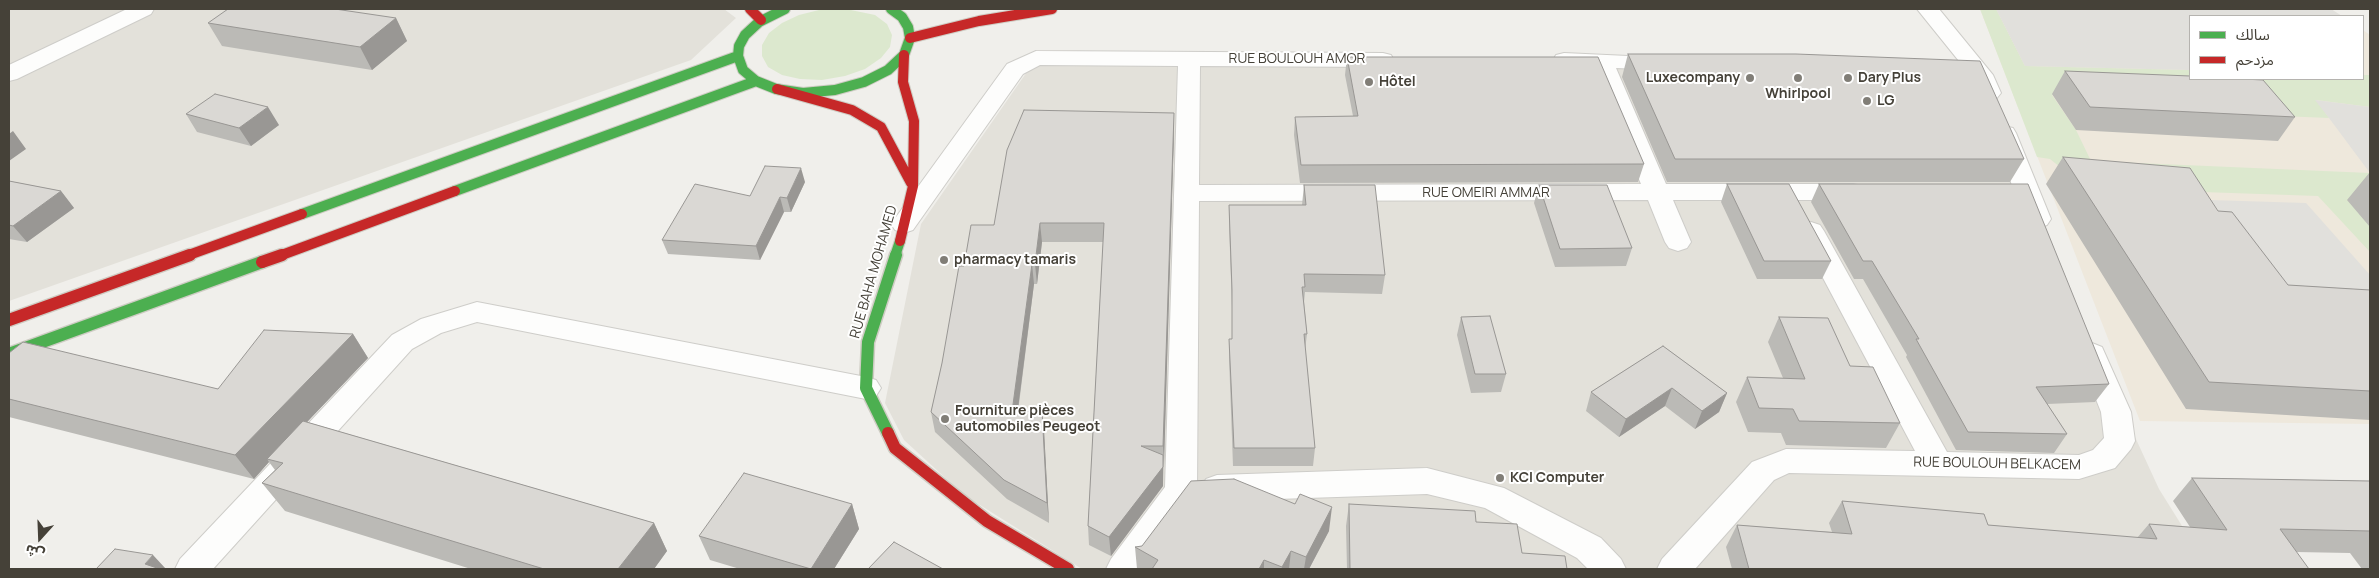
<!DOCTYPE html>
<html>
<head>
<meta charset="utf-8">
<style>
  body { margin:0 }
  #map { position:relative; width:2379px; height:578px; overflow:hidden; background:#f0efeb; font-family:Manrope,"Noto Sans Arabic",sans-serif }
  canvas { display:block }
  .frame { position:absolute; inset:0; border:10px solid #454138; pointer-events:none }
  .legend { position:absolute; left:2189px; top:15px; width:175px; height:65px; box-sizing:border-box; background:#fff; border:1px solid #b5b3af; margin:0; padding:6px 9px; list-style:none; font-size:15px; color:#454138 }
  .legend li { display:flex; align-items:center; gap:10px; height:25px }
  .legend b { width:25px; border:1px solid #b5b3af }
  .north { position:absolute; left:15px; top:513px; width:50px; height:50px; -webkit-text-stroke:4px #fff; paint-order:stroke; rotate:200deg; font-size:14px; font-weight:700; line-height:20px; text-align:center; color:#454138 }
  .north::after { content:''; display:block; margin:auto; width:18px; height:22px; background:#454138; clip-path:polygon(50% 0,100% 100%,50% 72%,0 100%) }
</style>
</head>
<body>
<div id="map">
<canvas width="2379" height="578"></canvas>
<div class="frame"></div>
<ul class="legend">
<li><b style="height:6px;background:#4caf50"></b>سالك</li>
<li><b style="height:6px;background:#c62828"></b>مزدحم</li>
</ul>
<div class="north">ش</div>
</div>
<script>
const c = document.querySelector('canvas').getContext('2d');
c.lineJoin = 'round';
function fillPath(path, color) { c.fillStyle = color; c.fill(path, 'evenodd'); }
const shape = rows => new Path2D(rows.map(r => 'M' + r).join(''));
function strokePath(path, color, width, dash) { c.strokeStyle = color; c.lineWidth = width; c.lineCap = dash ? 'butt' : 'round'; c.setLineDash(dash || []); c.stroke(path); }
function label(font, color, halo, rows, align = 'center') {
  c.font = font + ' Manrope,sans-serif'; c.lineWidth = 4; c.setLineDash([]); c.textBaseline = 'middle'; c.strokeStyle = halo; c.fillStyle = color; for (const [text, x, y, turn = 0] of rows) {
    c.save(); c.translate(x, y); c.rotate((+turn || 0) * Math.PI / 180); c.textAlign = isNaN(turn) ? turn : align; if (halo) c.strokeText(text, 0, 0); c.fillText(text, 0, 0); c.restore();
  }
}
fillPath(shape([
  [9,9,724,9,736,18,691,60,9,301],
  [1045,63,1964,66,2159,489,2209,569,1082,569,964,495,904,440,885,403,921,224,1029,69]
]), '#e3e1da');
fillPath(shape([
  [1980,9,2331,9,2342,16,2190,16,2190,79,2363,79,2363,30,2370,35,2370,424,2140,421]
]), '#eee8dc');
fillPath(shape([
  [846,9,875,15,887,24,892,35,890,47,881,58,865,69,845,76,822,80,800,79,782,75,768,67,762,56,762,45,769,33,782,23,799,15,819,10],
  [1980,9,1996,9,2025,66,2190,70,2190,79,2363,79,2363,75,2370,75,2370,107,2316,100,2329,118,2256,115,2052,95,2076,130,2091,161,2370,173,2370,252,2318,196,2086,188,2050,159,2037,157]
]), '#dce8ce');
fillPath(shape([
  [1996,9,2331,9,2342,16,2190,16,2190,70,2025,66],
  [2315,100,2370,107,2370,173,2329,118],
  [2210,200,2306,203,2370,275,2370,305,2292,303]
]), '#e1e0dc');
const street = shape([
  [127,9,154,9,151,14,17,79,9,81,9,65,127,9],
  [1917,9,1939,9,1993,75,2001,93,1997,98,1989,100,1981,98,1971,76,1917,9],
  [1036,51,1383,53,1391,55,1394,60,1391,65,1383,67,1200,66,1199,185,1641,184,1593,68,1556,65,1553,60,1556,55,1564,53,1671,58,1674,63,1671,68,1663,70,1616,68,1666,184,1853,184,1862,186,1866,192,1862,198,1853,200,1673,200,1691,242,1687,248,1678,251,1669,248,1665,242,1648,200,1199,201,1197,490,1142,569,1106,569,1111,559,1165,487,1178,66,1040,65,1023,74,913,230,904,233,895,230,891,224,1007,64,1036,51],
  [2004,126,2013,128,2016,133,2051,219,2047,225,2038,228,2029,225,2025,219,1992,133,1995,128,2004,126],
  [1811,222,1820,225,1824,231,1947,452,2079,455,2093,450,2104,438,2101,412,2078,354,2082,347,2092,343,2102,347,2131,412,2135,441,2131,449,2115,468,2079,479,1789,473,1774,480,1695,569,1657,569,1662,559,1752,462,1786,449,1915,451,1798,231,1802,225,1811,222],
  [477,302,866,377,876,380,881,388,876,396,866,399,477,322,441,333,412,349,213,569,175,569,180,559,392,335,421,319,477,302],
  [1427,468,1504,488,1601,538,1621,559,1626,569,1588,569,1577,558,1485,508,1427,494,1217,501,1206,497,1201,488,1206,479,1217,475,1427,468]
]);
const fastFar1 = shape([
  [785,9,759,22,745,35,739,46,738,56,743,70,756,81,776,89,803,93,835,90,864,82,888,70,904,55,910,38,908,27,902,17,891,9],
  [455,191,756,81],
  [302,214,738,56],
  [895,256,900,241]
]);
const fast = shape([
  [9,354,262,262],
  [888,433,866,388,868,342,896,255]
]);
const jamFar1 = shape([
  [750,9,761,20],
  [910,38,979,21,1052,9],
  [777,89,852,110,881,127,911,183],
  [900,241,913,186,914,121,903,82,904,55],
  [186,256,302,214],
  [279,256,455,191]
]);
const jam = shape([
  [262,262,282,255],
  [9,320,190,255],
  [888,433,895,448,987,521,1068,569]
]);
strokePath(street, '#cecdc9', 2);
strokePath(fastFar1, '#ceccc3', 12);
strokePath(fast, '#ceccc3', 15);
strokePath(jamFar1, '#ceccc3', 12);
strokePath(jam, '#ceccc3', 15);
fillPath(street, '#fdfdfc');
strokePath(fastFar1, '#4caf50', 10);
strokePath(fast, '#4caf50', 12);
strokePath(jamFar1, '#c62828', 10);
strokePath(jam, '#c62828', 12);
fillPath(shape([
  [396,18,407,41,372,70,222,46,208,23],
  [1628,54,2024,159,2010,182,1667,182,1622,77],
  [1347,57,1644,164,1638,182,1300,183,1294,135,1295,117,1353,116,1345,75],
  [2065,71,2295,117,2278,141,2076,130,2052,94],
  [186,114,279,125,251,146,197,132],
  [1174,132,1163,486,1111,556,1089,545,1088,526,1103,242,1042,242,1037,284,1034,284,1018,412,1042,411,1044,430,1049,523,1007,499,935,432,931,412,964,266,994,225],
  [2063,157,2218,211,2288,285,2370,290,2370,420,2186,409,2046,184],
  [2370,172,2370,227,2347,200],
  [9,181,61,191,74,208,27,242,9,239],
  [805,182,791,212,784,212,760,260,668,254,662,240],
  [1727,184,1831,261,1822,279,1757,279,1721,202],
  [1819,184,2109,384,2095,402,2047,404,2067,434,2054,453,1956,450,1906,357,1907,355,1863,279,1854,279,1811,202],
  [1304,185,1385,275,1382,294,1305,292,1304,302,1307,334,1305,350,1315,448,1313,466,1233,466,1229,357,1229,339,1232,339,1232,308,1229,223,1229,205,1302,205],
  [1539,185,1632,248,1626,266,1555,267,1534,203],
  [1461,317,1506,374,1501,392,1471,393,1457,335],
  [1779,317,1850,366,1900,423,1886,448,1786,445,1781,433,1748,432,1736,402,1747,377,1783,378,1768,342],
  [353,334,368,358,307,422,654,523,667,551,654,569,471,569,285,511,262,483,275,470,269,462,254,479,9,417,9,353,218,389],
  [1663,346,1727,393,1719,412,1695,429,1665,406,1619,437,1586,411,1591,392],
  [2192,478,2370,481,2370,569,2362,569,2350,553,2296,552,2309,569,1732,569,1726,547,1737,525,1832,532,1829,523,1842,501,1988,525,2137,538,2149,524,2190,527,2173,501],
  [852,504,859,529,834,569,740,569,710,560,699,536],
  [1349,504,1476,522,1522,553,1567,569,1347,569,1346,526],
  [1329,531,1309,569,1137,569,1135,547]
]), '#bbbab6');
fillPath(shape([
  [396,18,407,41,372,70,360,47],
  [268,107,279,125,251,146,239,128],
  [1174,113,1174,132,1164,466,1163,446],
  [13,131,26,149,9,161,9,134],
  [801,168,805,182,791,212,787,198],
  [61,191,74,208,27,242,13,226],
  [780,197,784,212,760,260,756,246],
  [1040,223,1042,242,1037,284,1035,264],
  [1032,264,1034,284,1015,432,1012,412],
  [353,334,368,358,271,460,267,459,269,462,254,479,235,455],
  [1672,388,1665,406,1619,437,1626,419],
  [1727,393,1719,412,1695,429,1702,411],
  [1042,411,1044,430,1049,523,1047,503],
  [1163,455,1163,486,1111,556,1109,537],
  [852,504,859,529,834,569,811,569],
  [1332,507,1329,531,1309,569,1304,569,1306,557],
  [654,523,667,551,654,569,618,569],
  [1291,551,1289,569,1282,569,1282,567],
  [153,555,166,569,150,569,145,564],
  [1264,560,1264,569,1259,569]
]), '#999794');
const building = shape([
  [228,9,335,9,396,18,360,47,208,23,228,9],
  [1628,54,1796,54,1980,61,2024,159,1675,159,1628,54],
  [1347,57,1598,57,1644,164,1301,165,1295,117,1358,116,1347,57],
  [2065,71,2190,76,2190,79,2243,79,2263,80,2295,117,2090,107,2065,71],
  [215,94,268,107,239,128,186,114,215,94],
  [1024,110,1174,113,1163,446,1141,446,1163,455,1163,467,1109,537,1088,526,1104,223,1040,223,1035,264,1032,264,1012,412,1042,411,1047,503,1004,480,931,412,942,363,959,266,964,266,971,225,994,225,1007,150,1024,110],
  [2063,157,2190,168,2218,211,2232,212,2288,285,2370,290,2370,391,2209,382,2063,157],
  [765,166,801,168,787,198,780,197,756,246,662,240,695,184,750,196,765,166],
  [9,181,61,191,13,226,9,225,9,181],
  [1727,184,1789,184,1831,261,1764,261,1727,184],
  [1819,184,2028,184,2109,384,2036,387,2067,434,1968,432,1916,339,1919,339,1872,261,1863,261,1819,184],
  [1304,185,1375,185,1385,275,1304,274,1305,287,1302,287,1307,334,1304,334,1315,448,1234,448,1229,339,1232,339,1232,290,1229,205,1306,205,1304,185],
  [1539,185,1607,185,1632,248,1560,249,1539,185],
  [1490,316,1506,374,1475,374,1461,317,1490,316],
  [1779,317,1828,318,1850,366,1873,367,1900,423,1799,421,1793,409,1759,408,1747,377,1805,379,1779,317],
  [264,330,353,334,235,455,9,399,9,353,23,342,218,389,264,330],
  [1663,346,1727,393,1702,411,1672,388,1626,419,1591,392,1663,346],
  [303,421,654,523,618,569,544,569,262,483,283,463,267,459,303,421],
  [744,473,852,504,811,569,699,536,744,473],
  [2192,478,2370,481,2370,531,2280,529,2309,569,1749,569,1737,525,1852,534,1842,501,1984,514,1988,525,2157,539,2149,524,2227,530,2192,478],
  [1234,479,1295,504,1300,494,1332,507,1306,557,1291,551,1282,567,1264,560,1259,569,1152,569,1158,560,1135,547,1142,546,1191,481,1234,479],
  [1349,504,1475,511,1476,522,1517,524,1522,553,1565,556,1567,569,1350,569,1349,504],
  [894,542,943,569,868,569,894,542],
  [115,549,153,555,145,564,160,569,96,569,115,549]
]);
fillPath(building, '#dad8d4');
strokePath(building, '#999794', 1);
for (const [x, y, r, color] of [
  [1750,78,5,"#817e77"],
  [1798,78,5,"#817e77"],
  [1848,78,5,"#817e77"],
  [1369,82,5,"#817e77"],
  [1867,101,5,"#817e77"],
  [944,260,5,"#817e77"],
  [945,419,5,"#817e77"],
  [1500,478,5,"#817e77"]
]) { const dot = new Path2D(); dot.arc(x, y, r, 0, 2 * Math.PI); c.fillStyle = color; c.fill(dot); strokePath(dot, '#fff', 2); }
label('14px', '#454138', '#fff', [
  ["RUE BOULOUH AMOR",1297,59],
  ["RUE OMEIRI AMMAR",1486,193],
  ["RUE BAHA MOHAMED",874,272,-74],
  ["RUE BOULOUH BELKACEM",1997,464,1]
]);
label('bold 14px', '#454138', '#fff', [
  ["Luxecompany",1740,78,"right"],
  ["Dary Plus",1858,78],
  ["Hôtel",1379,82],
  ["Whirlpool",1798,94,"center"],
  ["LG",1877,101],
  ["pharmacy tamaris",954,260],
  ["Fourniture pièces",955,411],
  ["automobiles Peugeot",955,427],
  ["KCI Computer",1510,478]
], 'left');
</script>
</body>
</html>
